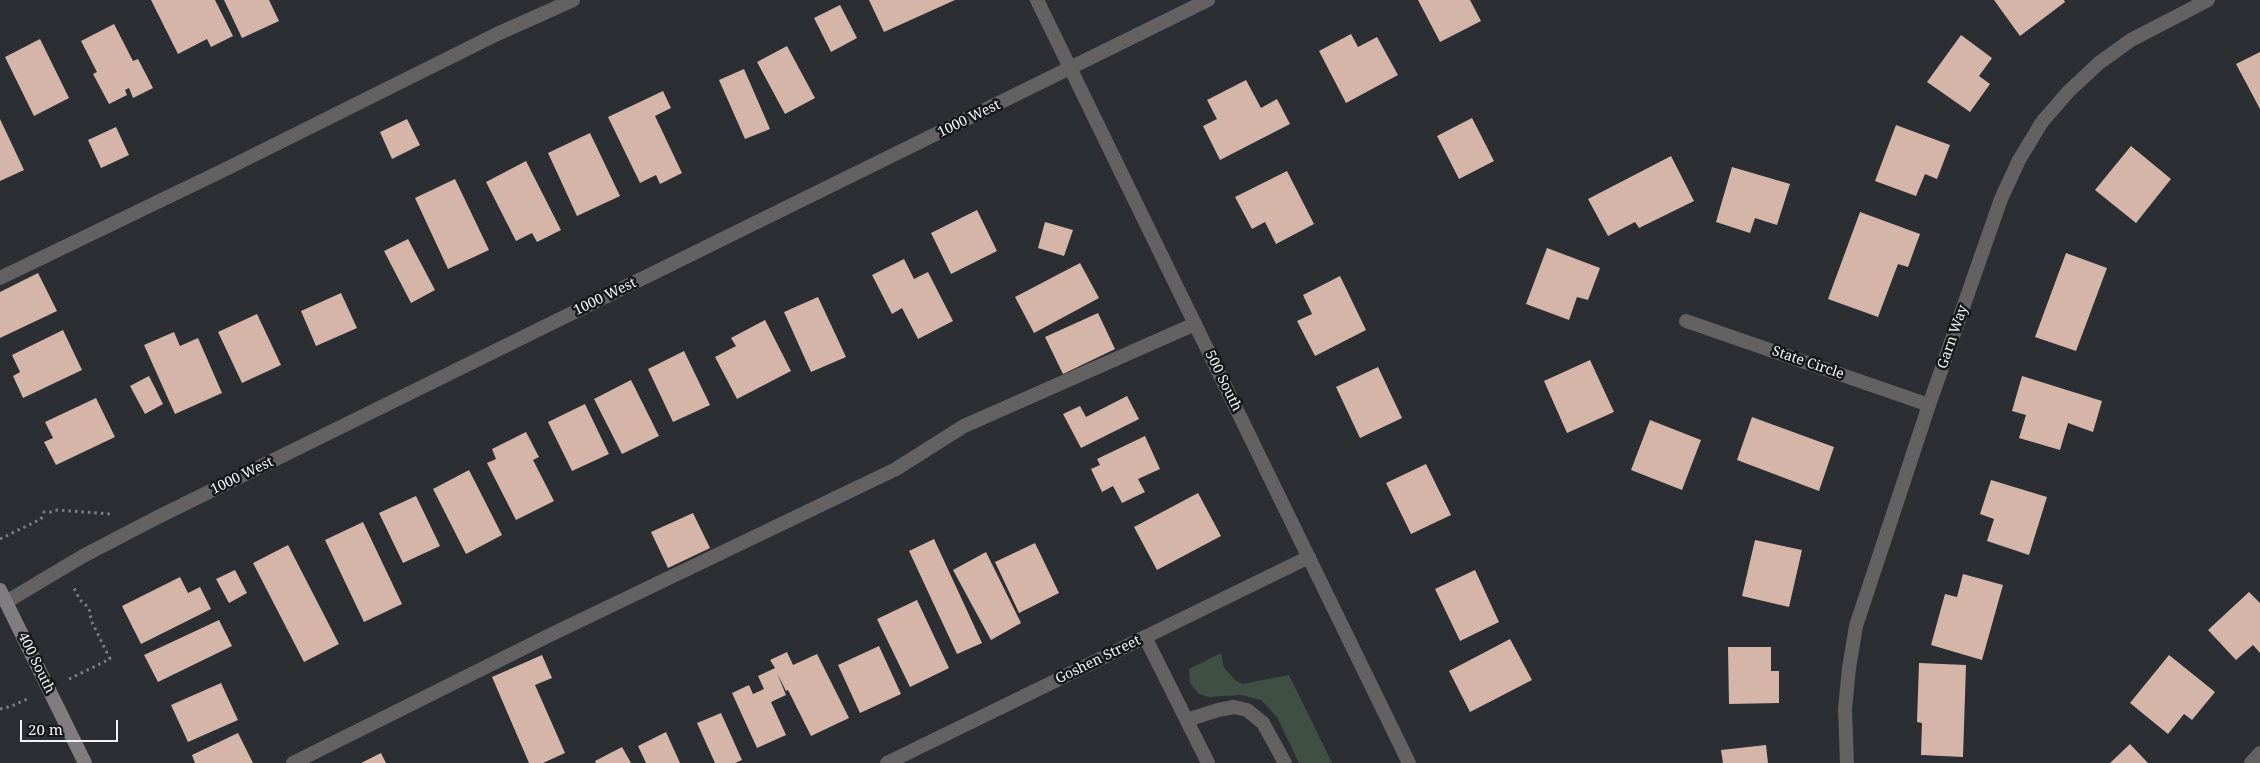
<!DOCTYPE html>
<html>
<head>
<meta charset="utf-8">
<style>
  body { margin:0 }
  #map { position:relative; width:2260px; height:763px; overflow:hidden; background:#2b2f33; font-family:"Noto Serif",serif }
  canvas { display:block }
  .scale { position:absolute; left:20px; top:720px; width:98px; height:22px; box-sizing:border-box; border:2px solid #f1f4f7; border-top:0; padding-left:6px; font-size:15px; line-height:18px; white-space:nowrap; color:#f1f4f7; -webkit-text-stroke:4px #151719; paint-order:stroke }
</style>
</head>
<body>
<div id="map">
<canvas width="2260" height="763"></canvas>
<div class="scale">20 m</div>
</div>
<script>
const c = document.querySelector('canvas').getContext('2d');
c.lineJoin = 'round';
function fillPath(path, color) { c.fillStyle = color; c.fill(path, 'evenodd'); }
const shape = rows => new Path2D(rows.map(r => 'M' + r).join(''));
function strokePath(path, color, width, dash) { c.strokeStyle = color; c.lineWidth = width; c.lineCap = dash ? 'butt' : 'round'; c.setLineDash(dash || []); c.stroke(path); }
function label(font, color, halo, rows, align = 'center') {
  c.font = font + ' "Noto Serif",serif'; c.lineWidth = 5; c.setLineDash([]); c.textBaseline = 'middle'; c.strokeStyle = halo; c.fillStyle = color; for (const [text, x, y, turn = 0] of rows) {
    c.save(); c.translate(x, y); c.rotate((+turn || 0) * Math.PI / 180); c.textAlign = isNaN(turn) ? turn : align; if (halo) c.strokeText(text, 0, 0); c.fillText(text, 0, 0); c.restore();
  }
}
fillPath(shape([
  [1221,653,1224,668,1235,680,1242,684,1289,675,1332,763,1299,763,1277,717,1261,700,1241,695,1208,697,1199,694,1190,683,1189,669]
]), '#3f4f43');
fillPath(shape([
  [151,0,215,0,233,36,211,47,207,39,178,54],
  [224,0,269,0,279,21,242,38],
  [869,0,955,0,884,32],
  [1418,0,1470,0,1481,21,1440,42],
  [1994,0,2064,0,2065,2,2020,36],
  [840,5,857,38,831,52,814,18],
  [114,24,133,61,138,59,153,88,133,98,129,88,125,90,127,95,109,104,93,74,97,72,81,41],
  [1351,34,1358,47,1377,37,1398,75,1346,103,1319,51],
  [1961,35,1992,58,1979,76,1990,84,1970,112,1927,82],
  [40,39,69,98,34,116,5,57],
  [787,46,815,98,785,114,757,62],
  [2260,52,2260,109,2236,64],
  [744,69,770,129,745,139,719,80],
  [1246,80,1261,108,1277,99,1290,124,1220,160,1203,126,1217,119,1207,100],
  [663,91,671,108,655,116,682,173,660,184,656,175,640,183,608,117],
  [1472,118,1494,161,1459,179,1437,136],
  [0,119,24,170,0,181],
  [407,119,420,145,392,159,380,132],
  [1896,125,1950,145,1937,179,1925,174,1916,196,1875,181],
  [116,127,129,155,101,168,88,140],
  [590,133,620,196,577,216,548,153],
  [2131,146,2171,179,2136,223,2095,190],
  [1671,156,1694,201,1639,228,1635,222,1608,236,1588,199],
  [526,161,561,230,537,242,532,233,516,241,486,182],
  [1732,167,1790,184,1777,225,1755,218,1750,233,1716,222],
  [1287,171,1314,224,1276,244,1265,222,1252,229,1235,197],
  [455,179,489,250,448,269,415,198],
  [977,210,997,251,951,274,931,233],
  [1860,212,1920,234,1908,267,1898,264,1878,317,1828,299],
  [1045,222,1073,230,1064,256,1038,248],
  [408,239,435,290,411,303,384,251],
  [1547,248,1600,268,1588,300,1577,297,1569,320,1526,304],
  [2066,253,2107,268,2076,351,2035,337],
  [904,259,914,279,928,272,953,321,918,339,902,308,892,314,872,275],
  [1080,263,1099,298,1034,333,1015,297],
  [38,273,57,311,0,338,0,292],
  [1340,276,1366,330,1315,356,1297,321,1312,314,1303,295],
  [341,293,357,328,316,346,301,311],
  [818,297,846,357,811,372,784,312],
  [1098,313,1115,349,1063,374,1045,337],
  [257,314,281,365,242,383,218,332],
  [765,320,791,371,737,399,715,357,736,346,731,338],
  [63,330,82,370,23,398,13,376,20,372,12,355],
  [174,332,180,346,198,338,222,393,175,414,144,345],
  [684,351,710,405,673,422,648,369],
  [1590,360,1614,412,1567,433,1544,381],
  [1378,367,1402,418,1360,438,1336,387],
  [149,376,163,404,145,414,130,386],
  [2022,376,2102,401,2093,432,2068,423,2060,450,2019,438,2026,415,2012,411],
  [631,380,659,436,622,454,594,399],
  [1127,396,1139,419,1081,448,1063,414,1080,406,1086,417],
  [96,398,115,437,56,465,44,442,53,438,45,422],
  [585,404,609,454,572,471,548,422],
  [1752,417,1834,447,1819,491,1737,460],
  [1650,420,1701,440,1682,490,1631,470],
  [526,432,539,457,533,460,554,501,516,520,487,463,496,459,492,449],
  [1145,436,1160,469,1138,479,1145,492,1122,503,1113,486,1102,492,1091,469,1100,465,1097,459],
  [1426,464,1451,515,1411,534,1386,483],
  [469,470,502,535,466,554,433,489],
  [1991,480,2047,497,2029,555,1987,541,1994,519,1980,514],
  [1198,493,1221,536,1157,570,1134,527],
  [416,496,440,546,403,563,379,513],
  [693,513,710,548,668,568,651,532],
  [363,522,402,604,364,622,325,540],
  [934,539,982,643,957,654,909,551],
  [1755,540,1802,550,1789,607,1742,596],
  [1035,543,1059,593,1019,613,995,562],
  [288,545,339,644,304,662,253,563],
  [986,552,1021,623,991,640,953,570],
  [235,570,247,593,229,603,216,579],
  [1475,570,1499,622,1460,641,1435,589],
  [1963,574,2003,585,1982,660,1931,645,1945,594,1957,597],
  [180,577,188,593,200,587,211,609,141,644,122,606],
  [2249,592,2260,603,2260,653,2253,645,2236,660,2208,630],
  [917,600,949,668,910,687,877,619],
  [219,620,232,646,158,682,144,655],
  [1510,639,1532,680,1470,712,1449,671],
  [879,646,901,694,860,713,838,665],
  [1728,647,1771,647,1771,671,1779,671,1779,703,1729,704],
  [787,652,793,665,817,654,849,718,811,736,788,690,786,691,777,673,786,695,771,702,786,735,757,748,732,693,749,685,753,694,764,689,758,676,775,668,770,660],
  [542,655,552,678,535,685,565,753,543,763,529,763,492,677],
  [2169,655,2215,692,2192,720,2184,714,2168,734,2130,703],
  [1919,663,1966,665,1963,757,1921,755,1922,723,1917,722],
  [221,683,238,720,188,742,171,705],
  [721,713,742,760,735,763,715,763,697,723],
  [666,732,680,763,646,763,638,746],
  [238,733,253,763,195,763,192,755],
  [2130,744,2148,763,2110,763],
  [1766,745,1768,763,1723,763,1721,750],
  [622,747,631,763,596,763,595,761],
  [381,753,386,763,361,763]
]), '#d6b5a9');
strokePath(shape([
  [0,539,41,519,44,512,51,512,57,510,110,514],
  [69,679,110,659,91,620,89,608,80,600,74,588],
  [0,709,12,706,27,699]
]), '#7a7e81', 3, [2.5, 4]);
strokePath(shape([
  [0,278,228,168,495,35,573,0],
  [1145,637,1208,763],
  [1187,720,1218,710,1234,707,1247,710,1263,723,1285,763],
  [293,763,550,635,896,469,964,426,1195,324]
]), '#636162', 14);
strokePath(shape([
  [1037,0,1409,763],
  [1686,321,1929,405],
  [6,602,83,556,158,517,1208,0],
  [887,763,1309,557],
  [1847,763,1845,709,1849,668,1856,626,1929,405,2001,199,2019,160,2042,122,2068,92,2099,63,2131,40,2208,0],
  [2251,763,2260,753]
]), '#636162', 14);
strokePath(shape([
  [0,590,85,763]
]), '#807c7f', 14);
label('14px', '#f1f4f7', '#151719', [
  ["1000 West",969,119,-26],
  ["1000 West",605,297,-26],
  ["Garn Way",1953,337,-71],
  ["State Circle",1808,363,19],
  ["500 South",1223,381,64],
  ["1000 West",242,476,-26],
  ["Goshen Street",1098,660,-26],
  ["400 South",36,663,64]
]);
</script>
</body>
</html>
